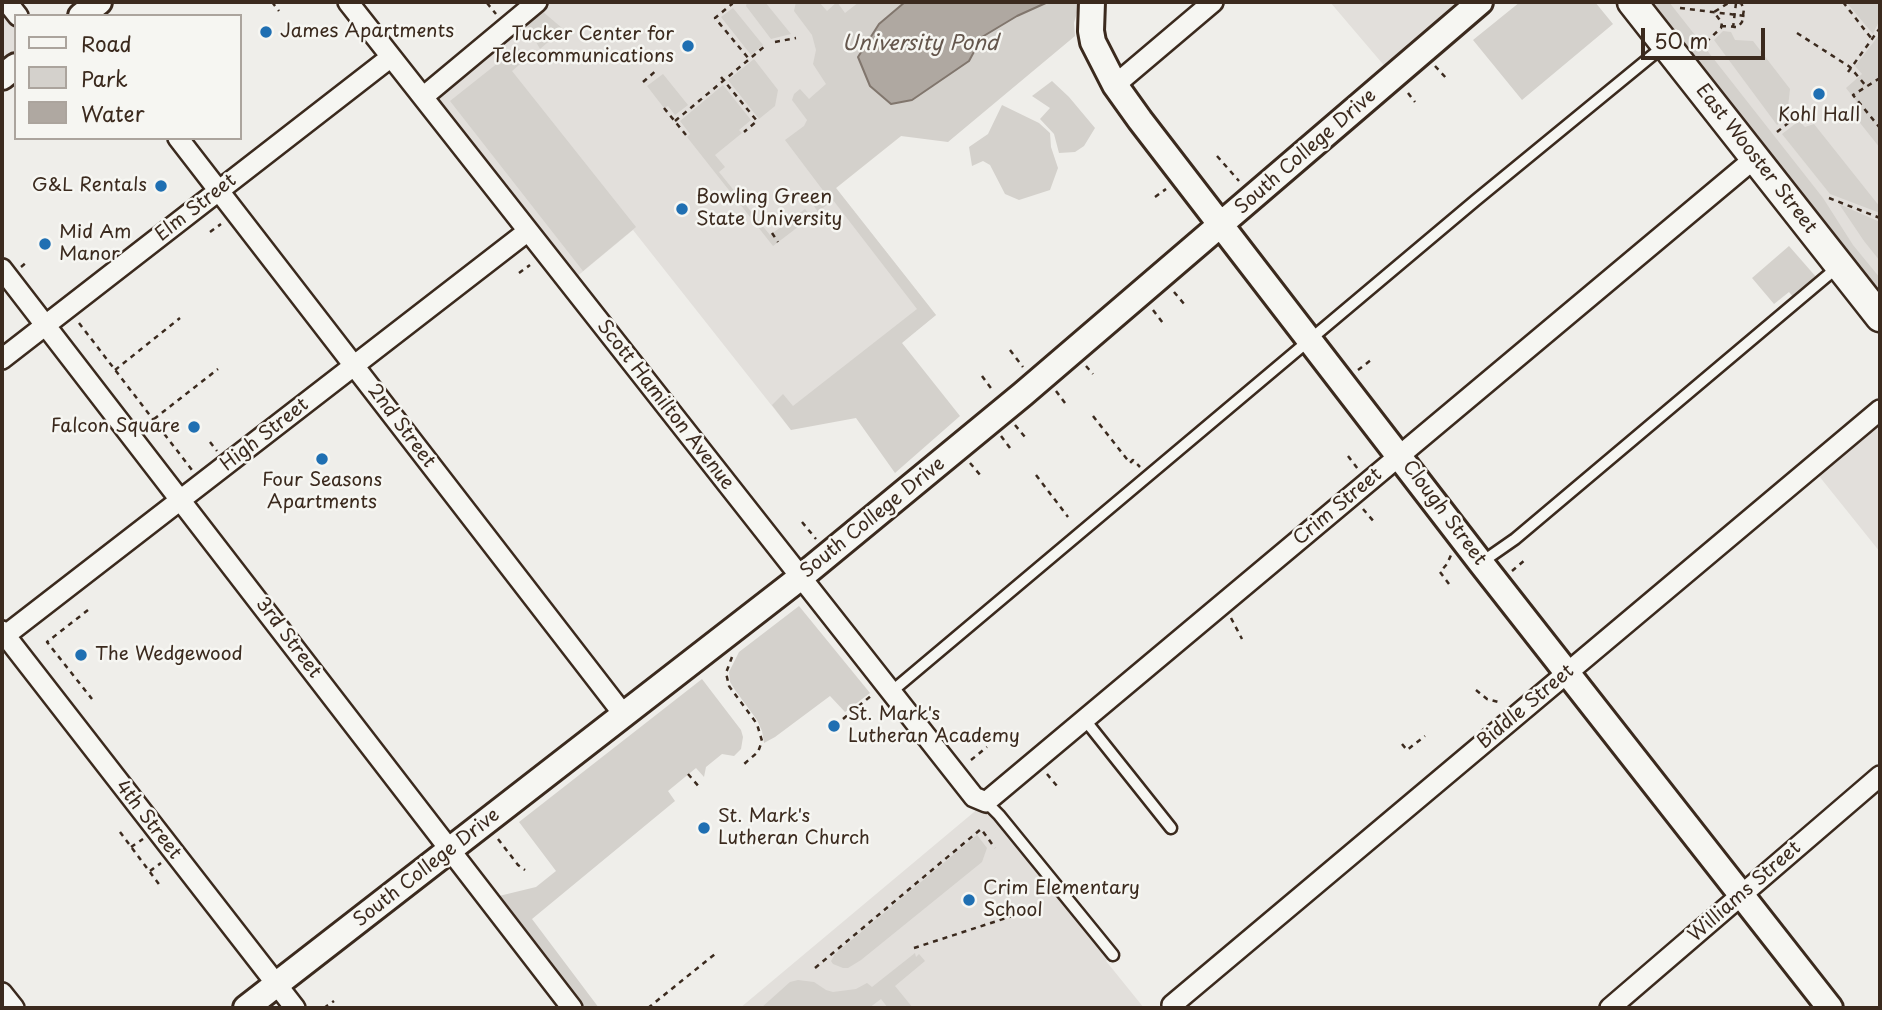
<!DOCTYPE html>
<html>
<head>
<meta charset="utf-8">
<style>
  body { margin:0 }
  #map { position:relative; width:1882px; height:1010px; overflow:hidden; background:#efeeea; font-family:"Playpen Sans",sans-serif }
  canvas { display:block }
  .frame { position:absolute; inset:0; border:4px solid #3b2a1e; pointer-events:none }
  .legend { position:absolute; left:14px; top:14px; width:228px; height:126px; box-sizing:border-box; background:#f6f6f2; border:2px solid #aba49d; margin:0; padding:9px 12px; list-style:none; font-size:21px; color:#3b2a1e }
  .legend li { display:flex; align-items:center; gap:14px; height:35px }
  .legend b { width:35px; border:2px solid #aba49d }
  .scale { position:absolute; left:1641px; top:28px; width:124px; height:32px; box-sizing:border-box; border:4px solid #3b2a1e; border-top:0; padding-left:9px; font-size:21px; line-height:24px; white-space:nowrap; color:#3b2a1e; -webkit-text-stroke:5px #f6f6f2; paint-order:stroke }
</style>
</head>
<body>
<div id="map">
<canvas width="1882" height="1010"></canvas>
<div class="frame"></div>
<ul class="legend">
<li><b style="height:9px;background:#f6f6f2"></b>Road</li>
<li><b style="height:19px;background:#d4d1cc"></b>Park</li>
<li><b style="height:19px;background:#afa8a1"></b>Water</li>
</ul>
<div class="scale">50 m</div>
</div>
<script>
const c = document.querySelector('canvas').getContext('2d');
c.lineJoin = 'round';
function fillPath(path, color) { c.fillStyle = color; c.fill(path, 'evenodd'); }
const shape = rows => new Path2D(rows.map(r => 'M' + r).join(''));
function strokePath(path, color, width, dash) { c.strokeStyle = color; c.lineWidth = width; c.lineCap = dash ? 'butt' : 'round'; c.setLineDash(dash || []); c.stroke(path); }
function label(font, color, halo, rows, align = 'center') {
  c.font = font + ' "Playpen Sans",sans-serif'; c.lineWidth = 5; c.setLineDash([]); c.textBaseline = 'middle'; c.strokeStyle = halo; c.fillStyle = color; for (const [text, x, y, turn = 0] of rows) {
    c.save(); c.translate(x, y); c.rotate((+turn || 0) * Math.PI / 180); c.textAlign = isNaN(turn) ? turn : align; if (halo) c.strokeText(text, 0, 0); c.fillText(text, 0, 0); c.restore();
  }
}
fillPath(shape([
  [2,2,16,16,16,66,2,77],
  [537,2,891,2,901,136,836,188,936,315,791,430,633,230,569,283,423,97],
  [1330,2,1480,2,1393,76],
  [1653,2,1880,2,1880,301],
  [1880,417,1880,552,1815,471],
  [986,802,1113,955,1106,961,1144,1008,740,1008]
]), '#e2dfdb');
fillPath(shape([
  [747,2,765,2,791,34,771,39,746,6],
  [796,2,819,2,827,11,837,2,845,13,859,2,905,2,879,24,969,61,982,37,1017,16,1048,2,1080,2,1074,23,1075,36,948,142,901,136,836,188,936,315,902,343,960,416,895,473,856,418,791,430,772,405,783,394,793,406,917,309,833,200,818,212,812,203,825,193,785,140,804,126,807,120,792,100,794,94,800,89,809,99,826,84,813,64,816,50,812,35,794,11],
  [1520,2,1595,2,1613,24,1522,100,1473,40],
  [1653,2,1669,2,1823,198,1853,245,1880,278,1880,294],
  [1847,3,1880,3,1880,19,1873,34],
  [733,8,763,45,751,55,721,17],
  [542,11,569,34,560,42,554,37,540,49,526,24],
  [1723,31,1731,32,1735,40,1753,41,1790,89,1788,107,1792,114,1777,125,1714,40],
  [1880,34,1880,148,1849,109,1857,102,1846,88,1862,74,1855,66],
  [518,47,526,59,512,71,636,227,583,271,450,101],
  [754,59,778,90,775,106,759,119,728,80],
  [663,74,688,105,675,115,668,106,664,108,647,86],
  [1052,81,1069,97,1095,128,1084,146,1075,152,1059,153,1054,134,1040,119,1050,108,1032,96],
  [723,85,751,120,739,130,742,133,715,155,725,167,719,172,770,235,805,209,811,217,773,246,687,137,690,134,680,121],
  [1002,105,1039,123,1050,133,1051,147,1058,168,1050,190,1019,200,1005,194,990,165,983,161,972,166,969,147,988,134],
  [1799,121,1805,127,1814,124,1880,207,1880,213,1830,194,1782,134],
  [1839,204,1880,222,1880,261,1864,241],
  [1789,246,1817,278,1794,298,1789,292,1774,304,1752,278],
  [799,606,870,693,845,712,830,696,775,737,764,743,762,731,757,720,735,690,730,682,729,672,739,652],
  [702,679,741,730,743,737,741,749,734,756,722,754,706,767,704,777,696,768,668,791,675,801,532,919,599,1008,585,1008,499,896,536,887,556,871,519,822],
  [977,835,987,848,982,862,861,960,848,968,843,968,833,964,831,961,835,954],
  [915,953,916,957,919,954,925,961,895,986,913,1008,888,1008,881,999,869,1008,761,1008,790,982,798,980,814,982,826,990,833,992,856,989,867,983,872,987]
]), '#d4d1cc');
const water = shape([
  [905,2,1048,2,1017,16,982,37,969,61,912,100,891,104,870,86,858,57,879,24,905,2]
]);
fillPath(water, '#afa8a1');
strokePath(water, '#81766d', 2);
const service = shape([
  [1482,562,1515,539,1839,266],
  [891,692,1476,200,1665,45],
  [1085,720,1171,828],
  [986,802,999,815,1113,955]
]);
const minor = shape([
  [7,2,18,16],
  [348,2,974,797,986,802,1755,158],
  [1115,85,1213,2],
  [423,97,537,2],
  [178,138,624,715],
  [2,269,572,1008],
  [2,359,391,57],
  [2,631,295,1008],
  [2,638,528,231],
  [2,993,14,1008],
  [1172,1005,1880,410],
  [1610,1008,1880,776]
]);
const tertiary = shape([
  [1092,2,1091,31,1093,42,1115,85,1140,120,1481,563,1830,1008],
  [81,16,99,2],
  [2,77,16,66],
  [246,1008,801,577,1023,394,1480,2]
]);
const secondary = shape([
  [1632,2,1880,317]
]);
strokePath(service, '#3b2a1e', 15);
strokePath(minor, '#3b2a1e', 24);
strokePath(tertiary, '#3b2a1e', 30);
strokePath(secondary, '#3b2a1e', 33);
strokePath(shape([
  [272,2,279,11],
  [732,2,732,4,715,18,749,59],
  [826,2,828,2],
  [1843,2,1871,38],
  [487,3,496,14],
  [1680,8,1745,16],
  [1721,26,1738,27,1742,22,1744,9,1741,3,1736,3],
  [1733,28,1736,3],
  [1797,33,1850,67,1866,86],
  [775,42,796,38],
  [1706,42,1721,28,1722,23,1714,12,1730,2],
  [1435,66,1447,79],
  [1848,72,1880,28],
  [721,77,757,121,744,132],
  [1880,78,1853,95,1880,128],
  [643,82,658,69],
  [1408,93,1415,102],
  [664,108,686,135],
  [675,121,765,46],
  [1777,132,1807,108],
  [1217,156,1239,181],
  [1155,197,1166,189],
  [1829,198,1880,218],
  [210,232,221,224],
  [772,233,778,242],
  [21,267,28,261],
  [519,273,530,265],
  [1174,292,1185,305],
  [1153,310,1163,323],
  [79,323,192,470],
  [1010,350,1023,367],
  [1086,366,1093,374],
  [115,370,180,318],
  [1358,370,1371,360],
  [982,376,993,391],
  [1056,391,1065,403],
  [1093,416,1130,463,1133,460,1140,467],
  [154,419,218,369],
  [1015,425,1025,437],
  [1001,436,1013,452],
  [210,442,217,451],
  [1348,456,1358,469],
  [970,463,981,476],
  [1036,475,1068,517],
  [1363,509,1376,524],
  [802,522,816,539],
  [1512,571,1525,560],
  [1449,584,1440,572,1447,564,1451,555],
  [88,610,47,642,92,699],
  [1231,618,1242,639],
  [732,657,726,673,729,686,757,724,762,741,758,752,744,764,745,766],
  [1476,690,1487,699,1502,703],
  [843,719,872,695],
  [1402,744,1407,750,1425,736],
  [971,760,987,747],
  [688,774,701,789],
  [1047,774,1057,786],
  [120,832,161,887],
  [498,839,518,865,525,870],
  [131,847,143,839],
  [150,871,161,863],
  [914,948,1040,907],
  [815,968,981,829,995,848],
  [324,1008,334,1001],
  [648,1008,715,954]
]), '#3b2a1e', 2.5, [5, 5]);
strokePath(service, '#f6f6f2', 10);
strokePath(minor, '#f6f6f2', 19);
strokePath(tertiary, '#f6f6f2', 24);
strokePath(secondary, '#f6f6f2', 28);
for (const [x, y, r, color] of [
  [266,32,7,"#1f6fb2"],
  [688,46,7,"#1f6fb2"],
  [1819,94,7,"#1f6fb2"],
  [161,186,7,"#1f6fb2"],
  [682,209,7,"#1f6fb2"],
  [45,244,7,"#1f6fb2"],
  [194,427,7,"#1f6fb2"],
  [322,459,7,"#1f6fb2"],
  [81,655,7,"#1f6fb2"],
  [834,726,7,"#1f6fb2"],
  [704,828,7,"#1f6fb2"],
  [969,900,7,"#1f6fb2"]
]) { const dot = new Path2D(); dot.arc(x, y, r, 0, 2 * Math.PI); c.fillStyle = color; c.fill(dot); strokePath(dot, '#f6f6f2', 2.5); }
label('19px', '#3b2a1e', '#f6f6f2', [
  ["James Apartments",280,32],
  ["Tucker Center for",674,35,"right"],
  ["Telecommunications",674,57,"right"],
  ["Kohl Hall",1819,116,"center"],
  ["G&L Rentals",147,186,"right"],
  ["Bowling Green",696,198],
  ["State University",696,220],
  ["Mid Am",59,233],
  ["Manor",59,255],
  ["Falcon Square",180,427,"right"],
  ["Four Seasons",322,481,"center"],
  ["Apartments",322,503,"center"],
  ["The Wedgewood",95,655],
  ["St. Mark's",848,715],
  ["Lutheran Academy",848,737],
  ["St. Mark's",718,817],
  ["Lutheran Church",718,839],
  ["Crim Elementary",983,889],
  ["School",983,911]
], 'left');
label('19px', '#3b2a1e', '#f6f6f2', [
  ["South College Drive",1306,152,-41],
  ["East Wooster Street",1756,159,52],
  ["Elm Street",196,208,-38],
  ["Scott Hamilton Avenue",665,405,52],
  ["2nd Street",401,426,53],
  ["High Street",265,435,-38],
  ["Crim Street",1338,507,-40],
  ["Clough Street",1444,513,53],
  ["South College Drive",873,518,-39],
  ["3rd Street",288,638,53],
  ["Biddle Street",1526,707,-40],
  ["4th Street",148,820,52],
  ["South College Drive",427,868,-38],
  ["Williams Street",1745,892,-41]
]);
label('italic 21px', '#64564c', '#f6f6f2', [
  ["University Pond",920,44]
]);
</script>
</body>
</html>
